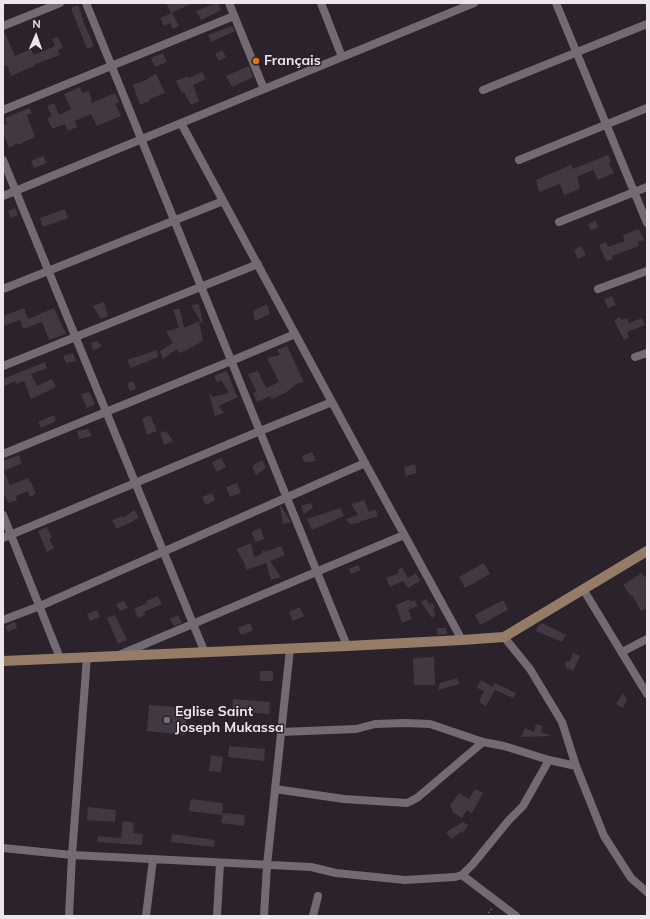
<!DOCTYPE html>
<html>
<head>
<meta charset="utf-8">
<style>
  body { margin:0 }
  #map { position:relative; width:650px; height:919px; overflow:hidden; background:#2b222b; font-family:Mulish,sans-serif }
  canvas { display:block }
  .frame { position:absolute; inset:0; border:4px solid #ece6ec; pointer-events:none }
  .north { position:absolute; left:16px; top:16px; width:40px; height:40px; -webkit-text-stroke:3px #2b222b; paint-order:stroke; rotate:2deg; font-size:11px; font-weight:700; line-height:16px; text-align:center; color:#ece6ec }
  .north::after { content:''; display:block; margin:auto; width:14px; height:18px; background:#ece6ec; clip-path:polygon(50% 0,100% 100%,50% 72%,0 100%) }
</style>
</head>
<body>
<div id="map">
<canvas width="650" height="919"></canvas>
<div class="frame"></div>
<div class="north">N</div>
</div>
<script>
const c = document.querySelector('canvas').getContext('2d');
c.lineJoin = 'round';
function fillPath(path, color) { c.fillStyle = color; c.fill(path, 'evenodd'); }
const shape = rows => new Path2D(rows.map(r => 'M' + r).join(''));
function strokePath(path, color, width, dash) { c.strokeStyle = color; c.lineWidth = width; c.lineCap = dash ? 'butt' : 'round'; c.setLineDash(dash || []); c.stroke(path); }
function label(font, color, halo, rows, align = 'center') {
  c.font = font + ' Mulish,sans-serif'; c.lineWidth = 3; c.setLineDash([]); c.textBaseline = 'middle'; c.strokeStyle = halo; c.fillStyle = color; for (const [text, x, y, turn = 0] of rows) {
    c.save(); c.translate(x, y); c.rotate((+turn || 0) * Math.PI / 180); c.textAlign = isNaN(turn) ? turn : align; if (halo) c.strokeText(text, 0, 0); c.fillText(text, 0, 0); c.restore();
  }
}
fillPath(shape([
  [166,3,193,3,171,13],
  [216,3,218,3,221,10,201,20,196,11],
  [78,5,84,23,94,46,87,49,71,8],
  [172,13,179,26,173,29,170,23,164,26,160,18],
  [232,26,235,31,211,42,208,35],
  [3,31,4,31,15,56,31,49,34,55,55,46,52,39,58,37,63,48,58,50,60,55,35,64,36,65,11,76,7,65,3,67],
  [222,50,226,57,219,61,215,54],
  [163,53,167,62,155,67,151,58],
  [249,66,253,77,232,87,226,76],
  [202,72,206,79,193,85,199,101,191,105,184,92,182,93,176,81,188,76,189,78],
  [156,74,165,93,150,99,150,101,140,105,133,85,148,79,148,78],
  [80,87,82,93,89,91,92,103,115,93,119,102,115,104,121,116,97,126,91,114,75,121,77,127,68,131,65,124,52,129,47,118,52,116,47,106,54,103,59,115,71,109,64,94],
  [29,108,32,113,27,115,35,137,18,145,17,143,9,148,3,132,3,125,7,124,5,118],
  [608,155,611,162,609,163,614,173,598,180,593,170,577,177,580,189,564,195,560,184,539,192,536,180,571,165,573,169],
  [43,156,47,163,34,168,31,161],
  [15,208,18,215,11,218,8,211],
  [65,209,68,218,43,227,40,218],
  [596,221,598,228,591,230,588,224],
  [639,229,644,240,638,242,639,246,612,256,613,259,606,261,599,245,606,242,608,247,625,241,623,235],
  [581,246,586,255,578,259,574,250],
  [612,296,616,305,608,308,604,299],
  [104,302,108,316,101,319,93,306],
  [199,304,203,324,202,324,191,305],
  [267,304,270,314,255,321,253,311],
  [24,308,28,319,54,308,66,334,49,340,42,322,23,329,20,320,3,326,3,316],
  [173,309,180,309,184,328,199,321,203,341,185,351,179,353,177,349,163,359,160,351,173,343,166,331,179,328],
  [620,317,621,320,627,318,629,323,642,318,645,325,627,332,629,338,624,340,614,320],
  [97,341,102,346,93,351,91,343],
  [287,346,304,382,298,383,285,393,272,399,270,396,257,402,253,393,257,392,248,374,258,371,266,388,279,382,267,358,280,355,277,350],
  [157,350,158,357,131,368,127,360],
  [73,353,76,361,66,363,63,356],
  [45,362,47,368,31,374,37,386,52,379,56,387,31,399,24,381,16,384,15,381,3,387,3,379],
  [226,371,229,375,234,390,238,397,219,406,224,413,215,416,209,392,213,397,229,393,221,380,217,382,214,376],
  [133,381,136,389,130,391,127,384],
  [89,392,95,404,87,408,81,394],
  [54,415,56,421,41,428,38,422],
  [150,415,157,431,147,435,142,419],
  [88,429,92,436,79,439,77,431],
  [166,431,173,441,164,445,160,433],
  [312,452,316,461,304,462,302,456],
  [19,455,22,463,4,471,10,485,28,478,30,482,31,482,36,494,30,497,28,491,16,496,17,500,8,503,3,492,3,461],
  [221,458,226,467,217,472,212,462],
  [262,460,266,468,256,475,252,466],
  [415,464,417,473,406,476,404,467],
  [237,483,241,493,230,497,226,487],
  [212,493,215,500,206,505,202,497],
  [364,500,369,512,375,509,378,516,359,522,360,523,350,524,346,519,358,515,351,504],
  [311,503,313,508,304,514,301,506],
  [280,506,281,506,291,522,283,524],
  [341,508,344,516,312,530,307,519],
  [134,510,139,517,132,522,116,529,112,520,122,516,123,518],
  [47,527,52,538,49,539,54,548,47,552,38,531],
  [261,528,264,539,256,542,251,532],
  [251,543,254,557,263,553,262,551,264,550,265,552,281,546,285,555,270,561,281,577,271,580,266,563,246,570,245,564,236,549],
  [484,563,490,574,465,588,459,577],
  [358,565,361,570,351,574,349,569],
  [402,567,408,578,416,573,420,581,408,588,403,581,390,587,386,578,399,573,398,570],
  [642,573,644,577,647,576,647,608,641,611,632,595,631,596,623,585],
  [158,596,162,604,144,612,145,615,138,618,134,609,147,603,146,601],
  [410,599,411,602,415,600,417,606,408,610,412,619,402,623,396,605],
  [426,599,430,605,432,603,435,608,433,610,436,615,432,618,421,602],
  [503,600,508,610,480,625,475,615],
  [124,601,128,608,120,611,116,604],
  [300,607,304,616,293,621,289,612],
  [97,610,100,617,90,621,87,614],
  [115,615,127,640,118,644,107,618],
  [178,615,182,623,174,626,170,619],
  [15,622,17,628,8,632,5,626],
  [250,623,253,630,241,635,238,628],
  [542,623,566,635,562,642,536,631,538,626],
  [437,628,446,628,447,634,437,635],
  [573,653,580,656,573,671,569,669,567,669,565,662,570,661],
  [434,657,435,685,414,685,413,658],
  [260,671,273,671,273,681,260,681],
  [457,678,459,684,438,690,440,683],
  [481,680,493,687,495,683,516,693,513,698,495,690,486,706,479,702,484,691,477,688],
  [623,693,627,700,623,708,616,704],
  [233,699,270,702,269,714,232,711],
  [149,705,187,708,185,735,147,731],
  [536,724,543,726,541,732,552,736,521,737,525,728,534,732],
  [229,746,265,749,264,761,228,757],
  [211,755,223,757,221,772,209,771],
  [475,789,483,793,472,813,467,810,462,818,452,812,453,810,450,806,459,793,469,799],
  [191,799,223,803,222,815,189,811],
  [88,807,116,810,115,822,87,820],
  [223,813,245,815,244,826,221,823],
  [123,821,134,823,133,833,143,834,142,845,97,842,98,836,121,838],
  [463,822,468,825,463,833,461,832,451,839,446,832],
  [172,834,215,840,214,847,171,842]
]), '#423842');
strokePath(shape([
  [486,916,492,908]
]), '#8c848c', 1.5, [1, 3]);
strokePath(shape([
  [86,3,347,646],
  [229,3,264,89],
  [321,3,342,57],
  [556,3,647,223],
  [3,26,60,3],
  [483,90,647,24],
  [3,110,234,16],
  [181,123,365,463,462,640],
  [3,160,205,653],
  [519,160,647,108],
  [3,196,474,3],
  [559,222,647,187],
  [3,289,223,201],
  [598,289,647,271],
  [635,357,647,353],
  [3,366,258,264],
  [3,454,231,361,295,334],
  [3,515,60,658],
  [3,538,260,431,332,402],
  [583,589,647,694],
  [3,620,40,606,365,463],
  [504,637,530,669,562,722,576,766,604,836,631,878,647,892],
  [622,652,647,639],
  [119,655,404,535],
  [281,732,356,729,375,724,405,723,430,724,483,742,504,746,549,760,576,766],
  [275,789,344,799,407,803,417,798,483,742],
  [3,848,72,855,311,867,336,873,405,880,455,877,462,875,473,864,509,820,523,806,549,760],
  [462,875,516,916],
  [69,916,72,855,87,657],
  [146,916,153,859],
  [217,916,220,863],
  [264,916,267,865,290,649],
  [313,916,318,896]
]), '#746a74', 8);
strokePath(shape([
  [3,661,347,646,462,640,504,637,647,551]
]), '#947c67', 10);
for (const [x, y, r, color] of [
  [256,61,4,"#e8710a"],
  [167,720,4,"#6b7280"]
]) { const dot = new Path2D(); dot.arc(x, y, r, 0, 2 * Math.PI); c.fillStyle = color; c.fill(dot); strokePath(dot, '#2b222b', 1.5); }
label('bold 14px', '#ece6ec', '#2b222b', [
  ["Français",264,61],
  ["Eglise Saint",175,712],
  ["Joseph Mukassa",175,728]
], 'left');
</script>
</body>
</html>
